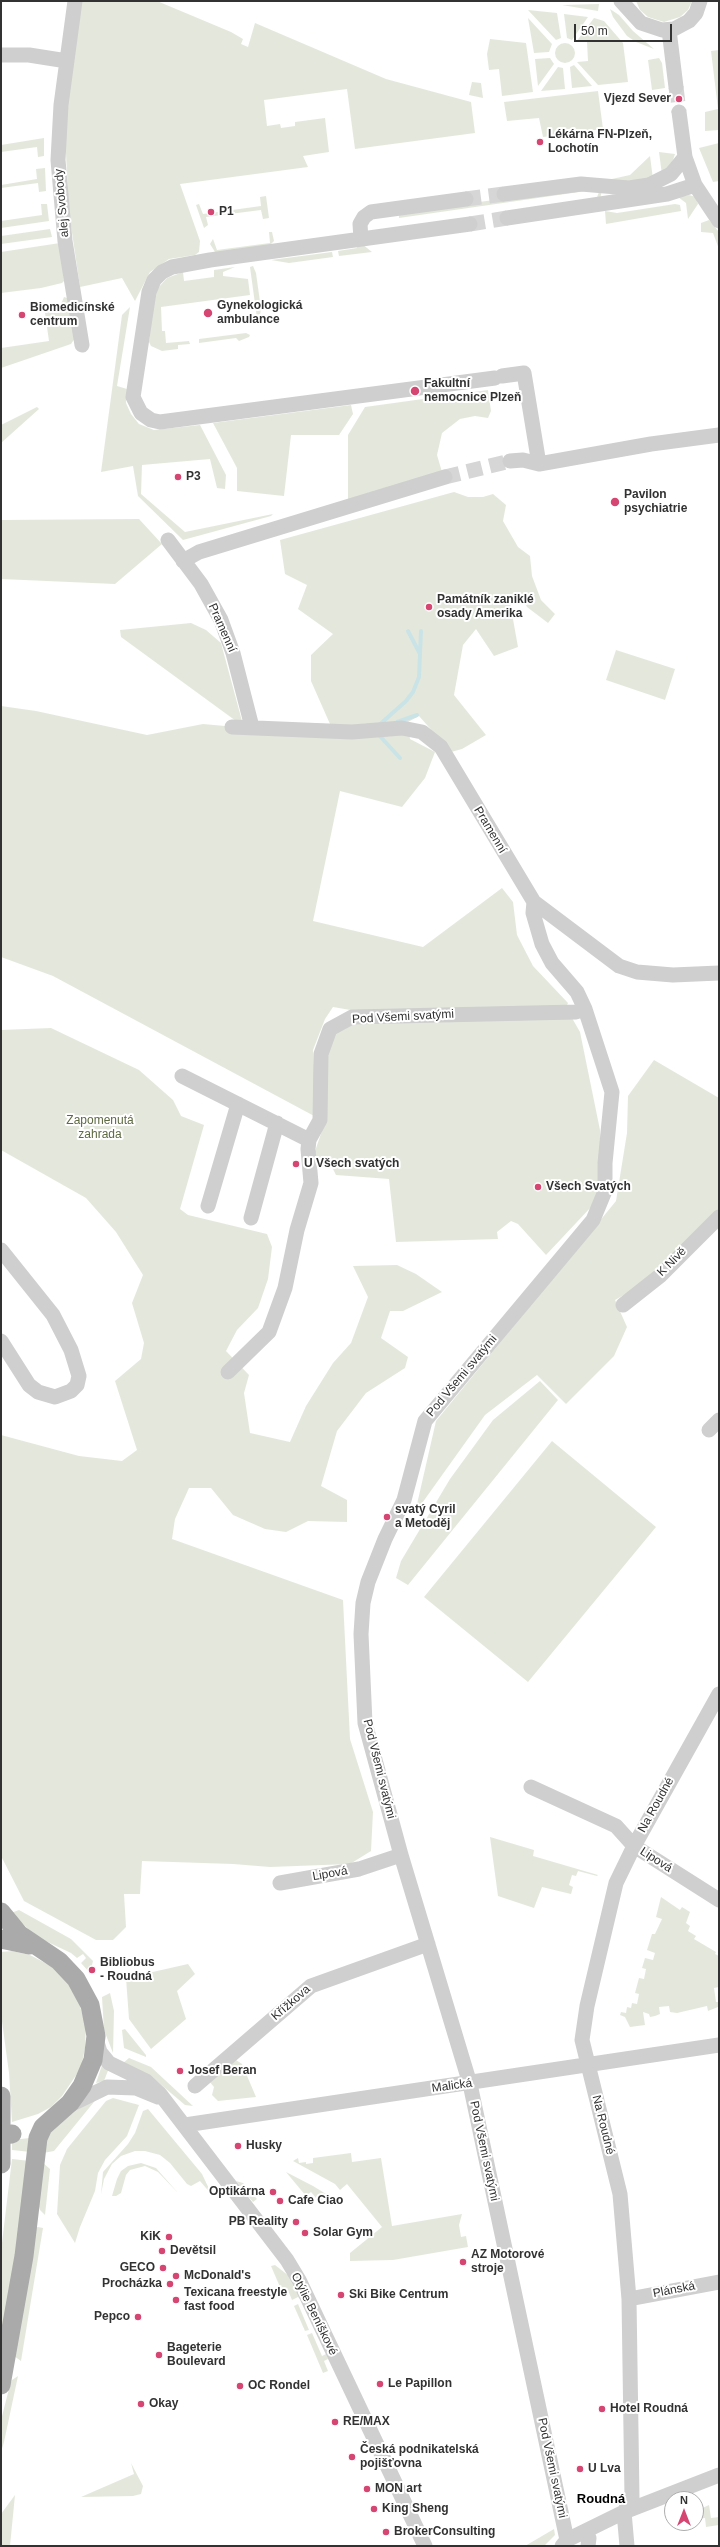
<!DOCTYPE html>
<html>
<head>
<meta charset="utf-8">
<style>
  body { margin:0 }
  #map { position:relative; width:720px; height:2547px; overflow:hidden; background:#fff; font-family:Helvetica,sans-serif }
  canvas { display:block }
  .frame { position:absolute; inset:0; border:2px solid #323232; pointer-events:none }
  .north { position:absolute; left:664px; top:2491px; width:40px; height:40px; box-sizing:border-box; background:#fff; border:1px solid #adadad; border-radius:50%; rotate:0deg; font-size:11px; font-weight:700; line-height:16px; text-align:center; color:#323232 }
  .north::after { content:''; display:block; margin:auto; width:14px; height:18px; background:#d64673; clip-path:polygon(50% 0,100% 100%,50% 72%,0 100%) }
  .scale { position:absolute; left:574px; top:24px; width:98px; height:18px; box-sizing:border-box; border:2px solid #323232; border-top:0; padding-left:5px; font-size:12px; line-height:14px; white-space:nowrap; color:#323232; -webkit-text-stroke:3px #fff; paint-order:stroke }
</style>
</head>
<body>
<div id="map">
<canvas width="720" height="2547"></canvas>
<div class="frame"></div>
<div class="north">N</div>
<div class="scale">50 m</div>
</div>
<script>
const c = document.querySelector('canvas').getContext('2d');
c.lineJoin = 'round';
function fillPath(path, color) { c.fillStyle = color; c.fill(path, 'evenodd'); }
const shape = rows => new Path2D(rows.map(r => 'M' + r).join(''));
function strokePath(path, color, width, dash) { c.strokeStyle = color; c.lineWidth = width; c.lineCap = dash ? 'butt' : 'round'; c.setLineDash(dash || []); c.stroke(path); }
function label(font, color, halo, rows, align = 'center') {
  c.font = font + ' Helvetica,sans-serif'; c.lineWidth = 4; c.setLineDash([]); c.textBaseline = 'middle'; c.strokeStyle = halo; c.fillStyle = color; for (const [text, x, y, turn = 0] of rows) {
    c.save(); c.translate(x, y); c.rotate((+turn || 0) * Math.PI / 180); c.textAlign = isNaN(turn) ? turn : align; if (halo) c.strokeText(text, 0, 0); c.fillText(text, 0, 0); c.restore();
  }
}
fillPath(shape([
  [82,1,157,1,231,32,243,39,241,44,248,47,255,23,386,79,471,102,475,133,355,149,347,89,264,100,267,126,280,124,281,128,295,126,295,122,325,118,329,152,303,156,308,167,180,184,200,241,199,252,195,255,169,259,150,272,135,301,122,278,80,287,69,212,65,135,67,98],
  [636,1,692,1,688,10,680,17,664,22,648,17,640,10],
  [599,4,598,11,562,5,563,5],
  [610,9,619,15,633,31,654,49,636,42,627,36,613,17],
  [528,10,557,13,561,38,556,40],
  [564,14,588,17,572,40,567,38],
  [528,18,552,44,549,52,534,53],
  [594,18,604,21,623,43,628,82,598,85,577,62,588,61,587,42,576,42],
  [490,39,526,43,533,92,502,96,499,69,489,70,487,54],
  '555 53a10 10 0 1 1 20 0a10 10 0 1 1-20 0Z',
  [719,50,719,130,705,131,705,112,718,109,711,51],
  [550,58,554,64,538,86,535,59],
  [659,58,662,63,665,88,652,90,648,60],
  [574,65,592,86,572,88,570,67],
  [558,67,563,68,565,89,541,91],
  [472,82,481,83,483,98,469,95],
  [598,91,603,129,543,137,539,118,507,121,504,102],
  [44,138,44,156,38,157,37,147,1,152,1,145],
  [719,143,719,181,713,182,699,148],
  [659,152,675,154,673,160,662,175],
  [650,156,653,179,611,182,612,179,630,175],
  [45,168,46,191,39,192,38,183,1,188,1,185,37,179,36,169],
  [574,189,602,189,600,200,596,200,600,189,399,218,399,213],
  [689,195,696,197,698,204,688,219,686,203,678,197],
  [266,196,269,218,263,219,261,210,206,217,208,225,204,228,196,205,199,204,203,214,261,206,260,197],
  [41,204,47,204,49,221,1,228,1,221,42,215],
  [675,204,680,205,681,211,606,224,605,211,617,213],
  [709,220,719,232,719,249,713,233,701,232,701,223],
  [50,229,52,237,1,244,1,236],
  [269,232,272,232,274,241,269,246,215,252,210,244,213,239,217,250,270,243],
  [60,243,64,281,62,283,41,288,1,293,1,252],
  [362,244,372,252,339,256,338,251,357,248,356,245],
  [332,252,333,257,289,263,271,260],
  [253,266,256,273,261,309,258,326,250,267],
  [235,267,223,272,223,276,248,279,250,295,161,307,162,331,165,331,166,343,189,341,190,344,178,345,178,349,162,351,151,346,149,342,153,302,158,288,167,278,183,272,184,281,214,277,214,270],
  [64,297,67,298,75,338,71,344,1,368,1,348,49,341,44,306,61,304],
  [130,307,117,386,127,389,126,403,131,414,139,424,154,430,200,425,226,475,225,489,217,488,210,459,142,465,141,494,185,532,273,514,271,516,183,540,138,496,133,466,101,472,122,315],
  [246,333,250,335,249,337,239,341,236,338,199,343,199,339],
  [488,390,491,411,488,418,475,416,460,419,442,433,437,455,442,472,348,501,348,435,365,407],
  [351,405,353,414,339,435,291,435,284,496,237,491,237,468,213,423],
  [37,407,39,409,1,443,1,425],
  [454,492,468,497,483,497,493,494,506,505,503,521,518,547,530,556,532,576,541,600,555,614,548,623,527,607,520,592,509,597,518,647,494,656,476,629,463,645,454,695,486,735,462,749,451,752,419,716,408,722,410,739,435,752,425,778,402,807,340,791,313,921,423,947,502,888,513,902,517,935,533,966,568,1003,566,1007,362,1012,333,1007,325,1019,313,1050,316,1117,53,976,1,957,1,706,36,711,147,735,203,724,236,727,236,721,121,637,120,630,191,623,206,630,221,643,242,721,330,724,311,681,311,655,333,634,298,609,307,585,285,574,280,540],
  [139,519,162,544,115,584,1,579,1,520],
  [616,650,675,669,665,700,606,680],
  [572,1018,580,1032,600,1130,601,1180,592,1206,546,1255,518,1224,511,1221,497,1232,498,1239,396,1242,389,1179,336,1175,332,1167,312,1160,326,1119,325,1054,337,1029,353,1021],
  [51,1028,139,1070,173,1100,181,1116,204,1125,180,1209,188,1215,267,1234,272,1247,268,1279,258,1308,237,1330,226,1351,249,1375,244,1393,250,1433,290,1442,306,1406,333,1363,351,1343,368,1297,353,1266,397,1265,416,1274,442,1292,403,1311,390,1311,381,1338,408,1357,405,1368,366,1393,337,1431,321,1486,347,1500,347,1522,308,1521,286,1532,265,1529,233,1515,211,1488,189,1488,175,1519,172,1539,343,1600,350,1739,373,1812,371,1851,350,1864,270,1867,233,1864,142,1861,140,1894,124,1894,126,1927,113,1940,96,1940,24,1901,1,1856,1,1435,79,1456,122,1461,137,1450,115,1381,141,1359,144,1343,132,1303,143,1275,116,1232,86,1198,1,1150,1,1030],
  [654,1060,719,1098,719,1227,650,1280,615,1300,627,1327,614,1356,566,1404,537,1375,485,1415,415,1513,436,1421,616,1201,627,1133,628,1096],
  [540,1381,558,1400,408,1585,396,1578,401,1561,450,1479,493,1420],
  [552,1441,656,1527,528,1682,424,1597],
  [490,1837,534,1850,533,1856,598,1875,597,1876,578,1871,576,1876,572,1875,569,1885,573,1887,571,1894,542,1887,534,1908,498,1896],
  [661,1897,680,1910,682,1907,690,1912,686,1923,690,1926,688,1931,696,1936,694,1939,716,1952,715,1954,719,1956,719,1987,714,1988,716,2002,719,2002,719,2010,718,2007,708,2011,707,2006,677,2013,670,2012,669,2006,659,2007,660,2014,655,2016,650,2017,649,2014,643,2012,645,2025,630,2027,625,2017,620,2015,621,2012,626,2013,627,2007,631,2008,632,2003,637,2004,639,1994,635,1993,639,1978,644,1979,646,1969,642,1968,645,1958,653,1960,655,1953,647,1950,652,1934,655,1934,662,1919,656,1917],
  [19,1910,71,1939,93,1961,90,1973,81,1963,86,1958,83,1954,77,1958,71,1953,37,1937,11,1913],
  [12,1951,30,1955,51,1966,68,1983,79,2003,86,2026,85,2048,81,2068,62,2096,51,2107,38,2114,12,2122,9,2073,1,2014,1,1952],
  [188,1964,195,1974,177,1991,186,2019,151,2049,129,2019,126,1978],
  [110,1993,114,2011,113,2053,104,2030,102,1997],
  [125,2029,146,2055,146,2057,124,2048,122,2030],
  [129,2058,151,2067,193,2106,185,2105,152,2077,122,2064],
  [236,2060,242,2064,256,2097,218,2101,212,2095,214,2087,209,2081],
  [102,2065,109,2068,104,2081,96,2083],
  [98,2097,54,2151,43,2153,48,2135,75,2111],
  [113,2098,139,2105,127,2136,105,2160,98,2173,95,2191,80,2227,75,2243,57,2214,60,2165,67,2149,106,2101],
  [148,2109,202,2174,212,2195,200,2181,191,2186,187,2184,170,2163,160,2155,145,2151,135,2151,121,2156,112,2164,104,2179,101,2194,103,2172,128,2144,135,2133,143,2111],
  [30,2138,31,2152,12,2150,12,2140],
  [351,2153,352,2162,381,2158,392,2226,462,2214,459,2225,461,2237,466,2236,468,2247,393,2260,350,2261,350,2253,382,2227,347,2184,340,2190,335,2184,293,2161,298,2158,299,2163,306,2162,306,2164,313,2163,313,2158],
  [12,2159,30,2161,1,2357,1,2251],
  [42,2162,50,2169,45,2215,40,2210,38,2203],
  [141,2163,156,2168,179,2194,158,2172,145,2166,130,2170,126,2175,121,2193,116,2196,112,2196,117,2179,121,2171,128,2166],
  [286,2172,313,2186,331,2197,321,2204,311,2192,306,2196],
  [236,2181,243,2183,257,2199,253,2202],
  [38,2227,43,2228,21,2361,14,2356,35,2228],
  [275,2265,289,2276,302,2301,298,2297,292,2300,287,2288,280,2287,271,2266],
  [298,2304,309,2330,305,2331,294,2306],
  [312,2333,322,2356,326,2354,328,2359,324,2361,328,2371,323,2373,307,2335],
  [18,2376,4,2442,1,2452,1,2420,10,2385,12,2380],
  [131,2463,143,2486,141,2494,133,2496,81,2497,134,2474],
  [15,2495,10,2546,1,2546,1,2514],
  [709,2505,711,2518,719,2517,719,2525,706,2527,705,2518,696,2519,696,2511],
  [554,2529,555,2535,544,2546,525,2546]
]), '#e4e8dc');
strokePath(shape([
  [408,631,420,654],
  [397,722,417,715],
  [378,726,406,701,413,692,419,677,421,631],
  [378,734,400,758]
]), '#cae3e7', 4);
strokePath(shape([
  [676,87,679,112],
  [466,199,504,194],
  [470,224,507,218],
  [445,477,510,461]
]), '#d6d6d6', 15, [15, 8]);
strokePath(shape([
  [75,1,61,105,58,160,65,241,82,345],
  [621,1,641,23,662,30,674,29,689,21,696,13,700,1],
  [669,30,676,87],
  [1,55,29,55,67,61],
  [679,112,685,157,695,185,719,221],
  [504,194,581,184,629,188,649,185,671,174,685,157],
  [507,218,667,194,695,185],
  [470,224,210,260,172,267,162,272,154,280,149,292,133,397,141,413,151,420,160,422,495,378],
  [361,239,360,224,364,217,371,212,466,199],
  [502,376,524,373,539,464],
  [510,461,523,460,539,464,651,444,719,435],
  [168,540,201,584,221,620,233,653,252,727],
  [183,561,199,552,445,477],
  [232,727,352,732,402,728,422,732,441,747,534,902,619,966,637,972,673,975,719,973],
  [534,902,533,913,542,944,552,963,577,992,585,1009,612,1092,605,1163,605,1191,593,1220,425,1421,404,1500,385,1539,368,1582,363,1603,361,1634,365,1723,401,1855,470,2084,567,2540],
  [182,1076,309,1140],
  [208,1206,238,1104],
  [251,1218,277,1123],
  [1,1250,53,1315,71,1350,79,1376,77,1385,71,1391,55,1397,38,1392,29,1385,1,1341],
  [623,1305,661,1275,719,1217],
  [228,1372,269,1332,285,1288,297,1230,311,1183,308,1149,309,1140,320,1120,321,1054,330,1029,352,1017,576,1012,585,1009],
  [709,1430,719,1420],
  [531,1787,616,1826,634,1846,719,1900],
  [280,1883,359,1869,401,1855],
  [96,2039,100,2052,109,2063,146,2081,160,2094,287,2260,299,2280,425,2546],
  [195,2086,311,1986,428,1944],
  [70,2105,107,2087,136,2088,158,2097],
  [185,2125,719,2045],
  [629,2299,719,2282],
  [586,2532,589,2538,588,2546],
  [562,2546,567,2540,624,2512,632,2498,629,2299,620,2194,582,2040,587,2006,616,1883,634,1846,719,1694],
  [627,2546,624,2512,719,2475]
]), '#cfcfcf', 15);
strokePath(shape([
  [1,1912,19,1934,59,1961,76,1979,90,2005,96,2036,93,2060,82,2086,70,2103,43,2127,38,2138,24,2256,1,2385],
  [1,1939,29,1945],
  [1,2096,1,2164]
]), '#aaa', 19);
strokePath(shape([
  [1,2135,12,2134]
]), '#aaa', 19);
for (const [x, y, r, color] of [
  [679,99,4,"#d64673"],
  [540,142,4,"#d64673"],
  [211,212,4,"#d64673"],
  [208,313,5,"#d64673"],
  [22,315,4,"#d64673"],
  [415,391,5,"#d64673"],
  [178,477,4,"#d64673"],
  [615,502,5,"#d64673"],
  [429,607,4,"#d64673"],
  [296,1164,4,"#d64673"],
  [538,1187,4,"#d64673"],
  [387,1517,4,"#d64673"],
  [92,1970,4,"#d64673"],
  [180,2071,4,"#d64673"],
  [238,2146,4,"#d64673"],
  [273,2192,4,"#d64673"],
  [280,2201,4,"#d64673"],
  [296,2222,4,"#d64673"],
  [305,2233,4,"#d64673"],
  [169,2237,4,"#d64673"],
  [162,2251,4,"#d64673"],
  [463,2262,4,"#d64673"],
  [163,2268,4,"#d64673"],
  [176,2276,4,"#d64673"],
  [170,2284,4,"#d64673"],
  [341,2295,4,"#d64673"],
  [176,2300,4,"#d64673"],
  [138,2317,4,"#d64673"],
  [159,2355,4,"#d64673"],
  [380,2384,4,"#d64673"],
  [240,2386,4,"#d64673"],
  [141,2404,4,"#d64673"],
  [602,2409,4,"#d64673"],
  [335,2422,4,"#d64673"],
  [352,2457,4,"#d64673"],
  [580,2469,4,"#d64673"],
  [367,2489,4,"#d64673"],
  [374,2509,4,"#d64673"],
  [386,2532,4,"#d64673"]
]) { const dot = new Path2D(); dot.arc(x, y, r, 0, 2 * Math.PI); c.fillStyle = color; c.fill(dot); strokePath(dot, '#fff', 1.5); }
label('bold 12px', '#323232', '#fff', [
  ["Vjezd Sever",671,99,"right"],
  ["Lékárna FN-Plzeň,",548,135],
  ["Lochotín",548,149],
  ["P1",219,212],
  ["Gynekologická",217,306],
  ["ambulance",217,320],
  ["Biomedicínské",30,308],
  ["centrum",30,322],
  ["Fakultní",424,384],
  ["nemocnice Plzeň",424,398],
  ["P3",186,477],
  ["Pavilon",624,495],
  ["psychiatrie",624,509],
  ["Památník zaniklé",437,600],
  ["osady Amerika",437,614],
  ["U Všech svatých",304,1164],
  ["Všech Svatých",546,1187],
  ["svatý Cyril",395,1510],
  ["a Metoděj",395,1524],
  ["Bibliobus",100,1963],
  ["- Roudná",100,1977],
  ["Josef Beran",188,2071],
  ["Husky",246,2146],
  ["Optikárna",265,2192,"right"],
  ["Cafe Ciao",288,2201],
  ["PB Reality",288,2222,"right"],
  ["Solar Gym",313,2233],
  ["KiK",161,2237,"right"],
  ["Devětsil",170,2251],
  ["AZ Motorové",471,2255],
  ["stroje",471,2269],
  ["GECO",155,2268,"right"],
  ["McDonald's",184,2276],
  ["Procházka",162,2284,"right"],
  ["Texicana freestyle",184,2293],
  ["fast food",184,2307],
  ["Ski Bike Centrum",349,2295],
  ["Pepco",130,2317,"right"],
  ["Bageterie",167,2348],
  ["Boulevard",167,2362],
  ["Le Papillon",388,2384],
  ["OC Rondel",248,2386],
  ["Okay",149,2404],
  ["Hotel Roudná",610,2409],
  ["RE/MAX",343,2422],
  ["Česká podnikatelská",360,2450],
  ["pojišťovna",360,2464],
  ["U Lva",588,2469],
  ["MON art",375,2489],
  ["King Sheng",382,2509],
  ["BrokerConsulting",394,2532]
], 'left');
label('12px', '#323232', '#fff', [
  ["alej Svobody",62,203,-95],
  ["Pramenní",222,628,66],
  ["Pramenní",490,830,59],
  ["Pod Všemi svatými",403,1017,-3],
  ["K Nivě",672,1262,-45],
  ["Pod Všemi svatými",462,1376,-50],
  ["Pod Všemi svatými",379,1769,76],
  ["Na Roudné",656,1805,-61],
  ["Lipová",656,1860,33],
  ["Lipová",330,1874,-10],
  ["Křížkova",291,2003,-41],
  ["Malická",452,2086,-8],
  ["Na Roudné",603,2125,76],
  ["Pod Všemi svatými",484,2151,78],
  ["Plánská",674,2290,-11],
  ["Otýlie Beníškové",314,2314,64],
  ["Pod Všemi svatými",552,2468,78]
]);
label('12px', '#5e6a42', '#fff', [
  ["Zapomenutá",100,1121],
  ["zahrada",100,1135]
]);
label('bold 13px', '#000', '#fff', [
  ["Roudná",601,2499]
]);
</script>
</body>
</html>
